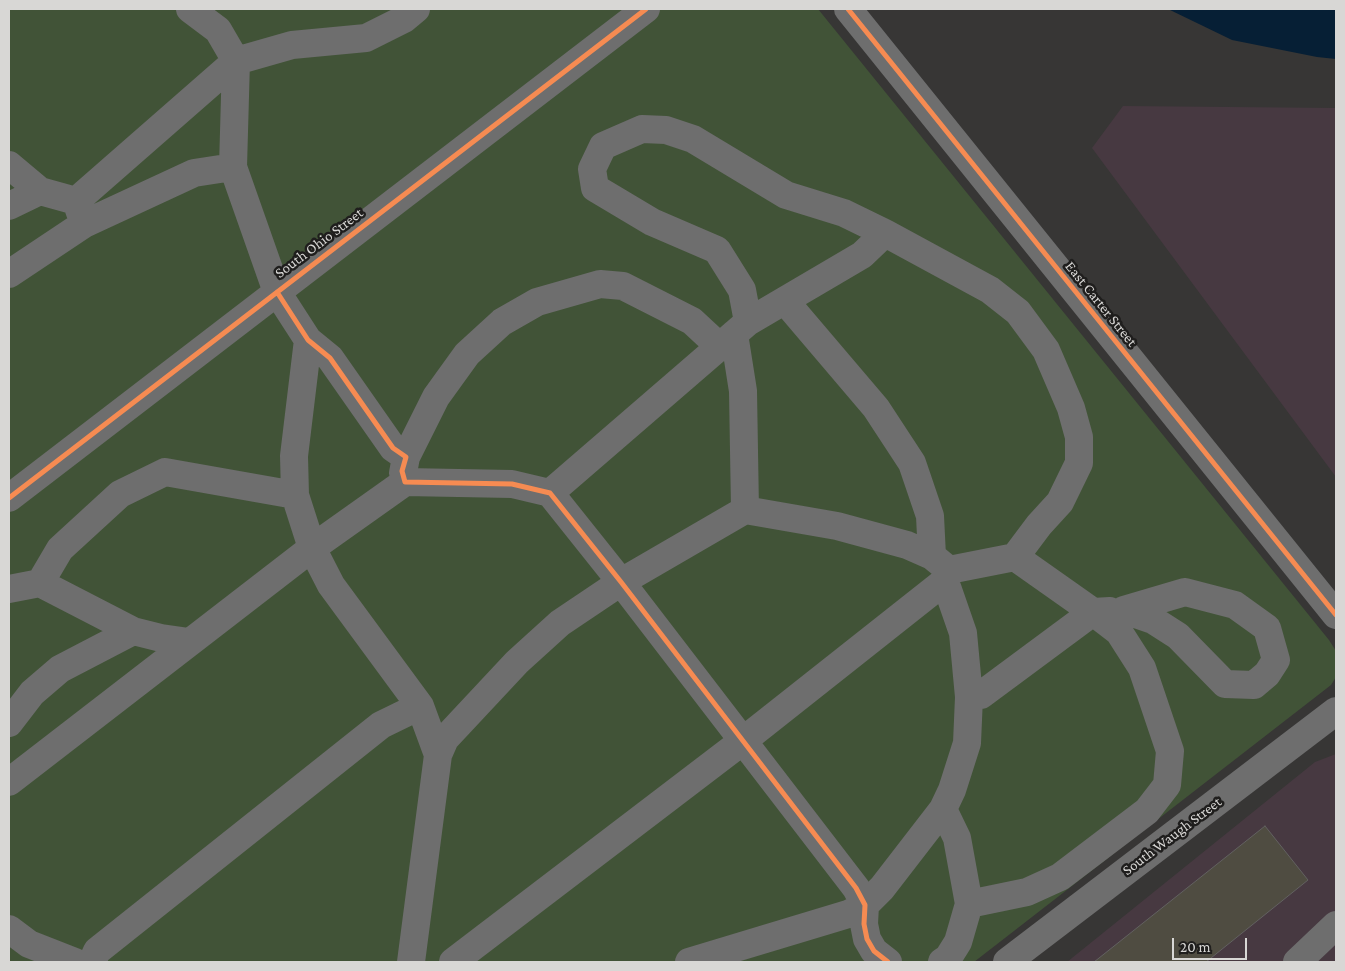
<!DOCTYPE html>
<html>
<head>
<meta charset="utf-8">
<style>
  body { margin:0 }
  #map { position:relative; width:1345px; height:971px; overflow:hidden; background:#373635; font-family:"Crimson Pro",serif }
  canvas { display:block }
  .frame { position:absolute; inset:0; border:10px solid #d8d7d5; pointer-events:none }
  .scale { position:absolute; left:1172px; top:938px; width:75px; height:22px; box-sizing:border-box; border:2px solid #d8d7d5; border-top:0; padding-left:6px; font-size:15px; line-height:18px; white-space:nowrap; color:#d8d7d5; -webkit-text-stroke:4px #1f1e1d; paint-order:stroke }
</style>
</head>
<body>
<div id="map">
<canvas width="1345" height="971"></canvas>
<div class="frame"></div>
<div class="scale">20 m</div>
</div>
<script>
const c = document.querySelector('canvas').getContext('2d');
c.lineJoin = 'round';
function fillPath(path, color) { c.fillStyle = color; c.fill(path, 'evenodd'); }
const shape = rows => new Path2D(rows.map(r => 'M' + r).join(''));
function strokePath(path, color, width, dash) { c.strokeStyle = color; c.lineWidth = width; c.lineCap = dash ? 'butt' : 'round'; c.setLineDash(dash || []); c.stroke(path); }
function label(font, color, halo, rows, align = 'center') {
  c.font = font + ' "Crimson Pro",serif'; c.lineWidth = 5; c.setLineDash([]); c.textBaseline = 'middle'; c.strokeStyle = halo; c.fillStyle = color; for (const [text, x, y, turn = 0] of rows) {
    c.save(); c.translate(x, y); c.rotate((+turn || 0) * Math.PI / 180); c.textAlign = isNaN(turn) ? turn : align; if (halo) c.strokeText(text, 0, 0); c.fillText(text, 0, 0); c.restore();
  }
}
fillPath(shape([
  [1123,106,1336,108,1336,477,1092,148],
  [1336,754,1336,962,1067,962,1315,762]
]), '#473941');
fillPath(shape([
  [9,9,818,9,1329,640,1336,651,1336,677,1331,685,974,962,11,962,9,960]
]), '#415337');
fillPath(shape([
  [1168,9,1336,9,1336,59,1317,57,1232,40]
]), '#061f35');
const building = shape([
  [1265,826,1308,880,1206,962,1094,962,1265,826]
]);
fillPath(building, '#4f4c41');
strokePath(building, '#626160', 1);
strokePath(shape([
  [190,9,218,30,236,61,233,167,277,292,308,340,330,358,393,448,406,457],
  [848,9,1336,615],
  [9,165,40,191,76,201],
  [9,206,40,191],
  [84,224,76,201,236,61,292,45,366,38,404,19,416,9],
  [9,274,84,224,194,173,233,167],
  [785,301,876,408,912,463,930,516,932,556,949,570,1015,557,1093,612,1119,632,1142,668,1170,751,1167,785,1147,811,1060,877,1027,892,969,904],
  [748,322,862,255,885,233],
  [734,334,743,391,745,510],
  [308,340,294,456,295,495,312,548,331,585,420,706,438,755],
  [403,473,406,457,436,397,467,354,502,322,537,302,600,284,623,286,692,321,720,347],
  [550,493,748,322,742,290,717,250,652,222,595,188,592,169,603,146,642,129,666,130,693,139,786,195,844,213,885,233,990,290,1018,312,1046,350,1071,408,1079,437,1079,463,1060,502,1039,525,1015,557],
  [9,498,646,9],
  [40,583,60,549,120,494,165,472,295,495],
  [9,589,40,583,133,631,161,638,189,642],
  [1185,592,1235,605,1267,628,1276,660,1267,674,1254,685,1225,684,1178,636,1153,620,1124,610,1185,592],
  [969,697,981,695,1093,612,1110,611],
  [9,723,32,693,60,669,133,631],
  [9,782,312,548,405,482,512,484,550,493,621,582,856,888,865,905,864,924,867,939,874,951,888,962],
  [9,929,29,944,75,962],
  [92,962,97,951,381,725,420,706],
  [411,962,438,755,445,739,517,662,560,623,621,582,745,510,837,526,907,545,932,556],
  [453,962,744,740,945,581],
  [689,962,848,914,865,905,882,888,943,809,952,790,967,743,969,697,963,633,945,581,949,570],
  [942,962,948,958,958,942,969,904,957,838,943,809],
  [1007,962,1336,711],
  [1297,962,1336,925]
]), '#6e6e6e', 28);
strokePath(shape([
  [848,9,1336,615],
  [277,292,308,340,330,358,393,448,406,457,402,471,405,482,512,484,550,493,621,582,856,888,865,905,864,924,867,939,874,951,888,962],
  [9,498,646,9]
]), '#f68b52', 5);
label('15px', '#d8d7d5', '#1f1e1d', [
  ["South Ohio Street",319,243,-37],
  ["East Carter Street",1101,304,51],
  ["South Waugh Street",1172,836,-37]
]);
</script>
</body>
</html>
